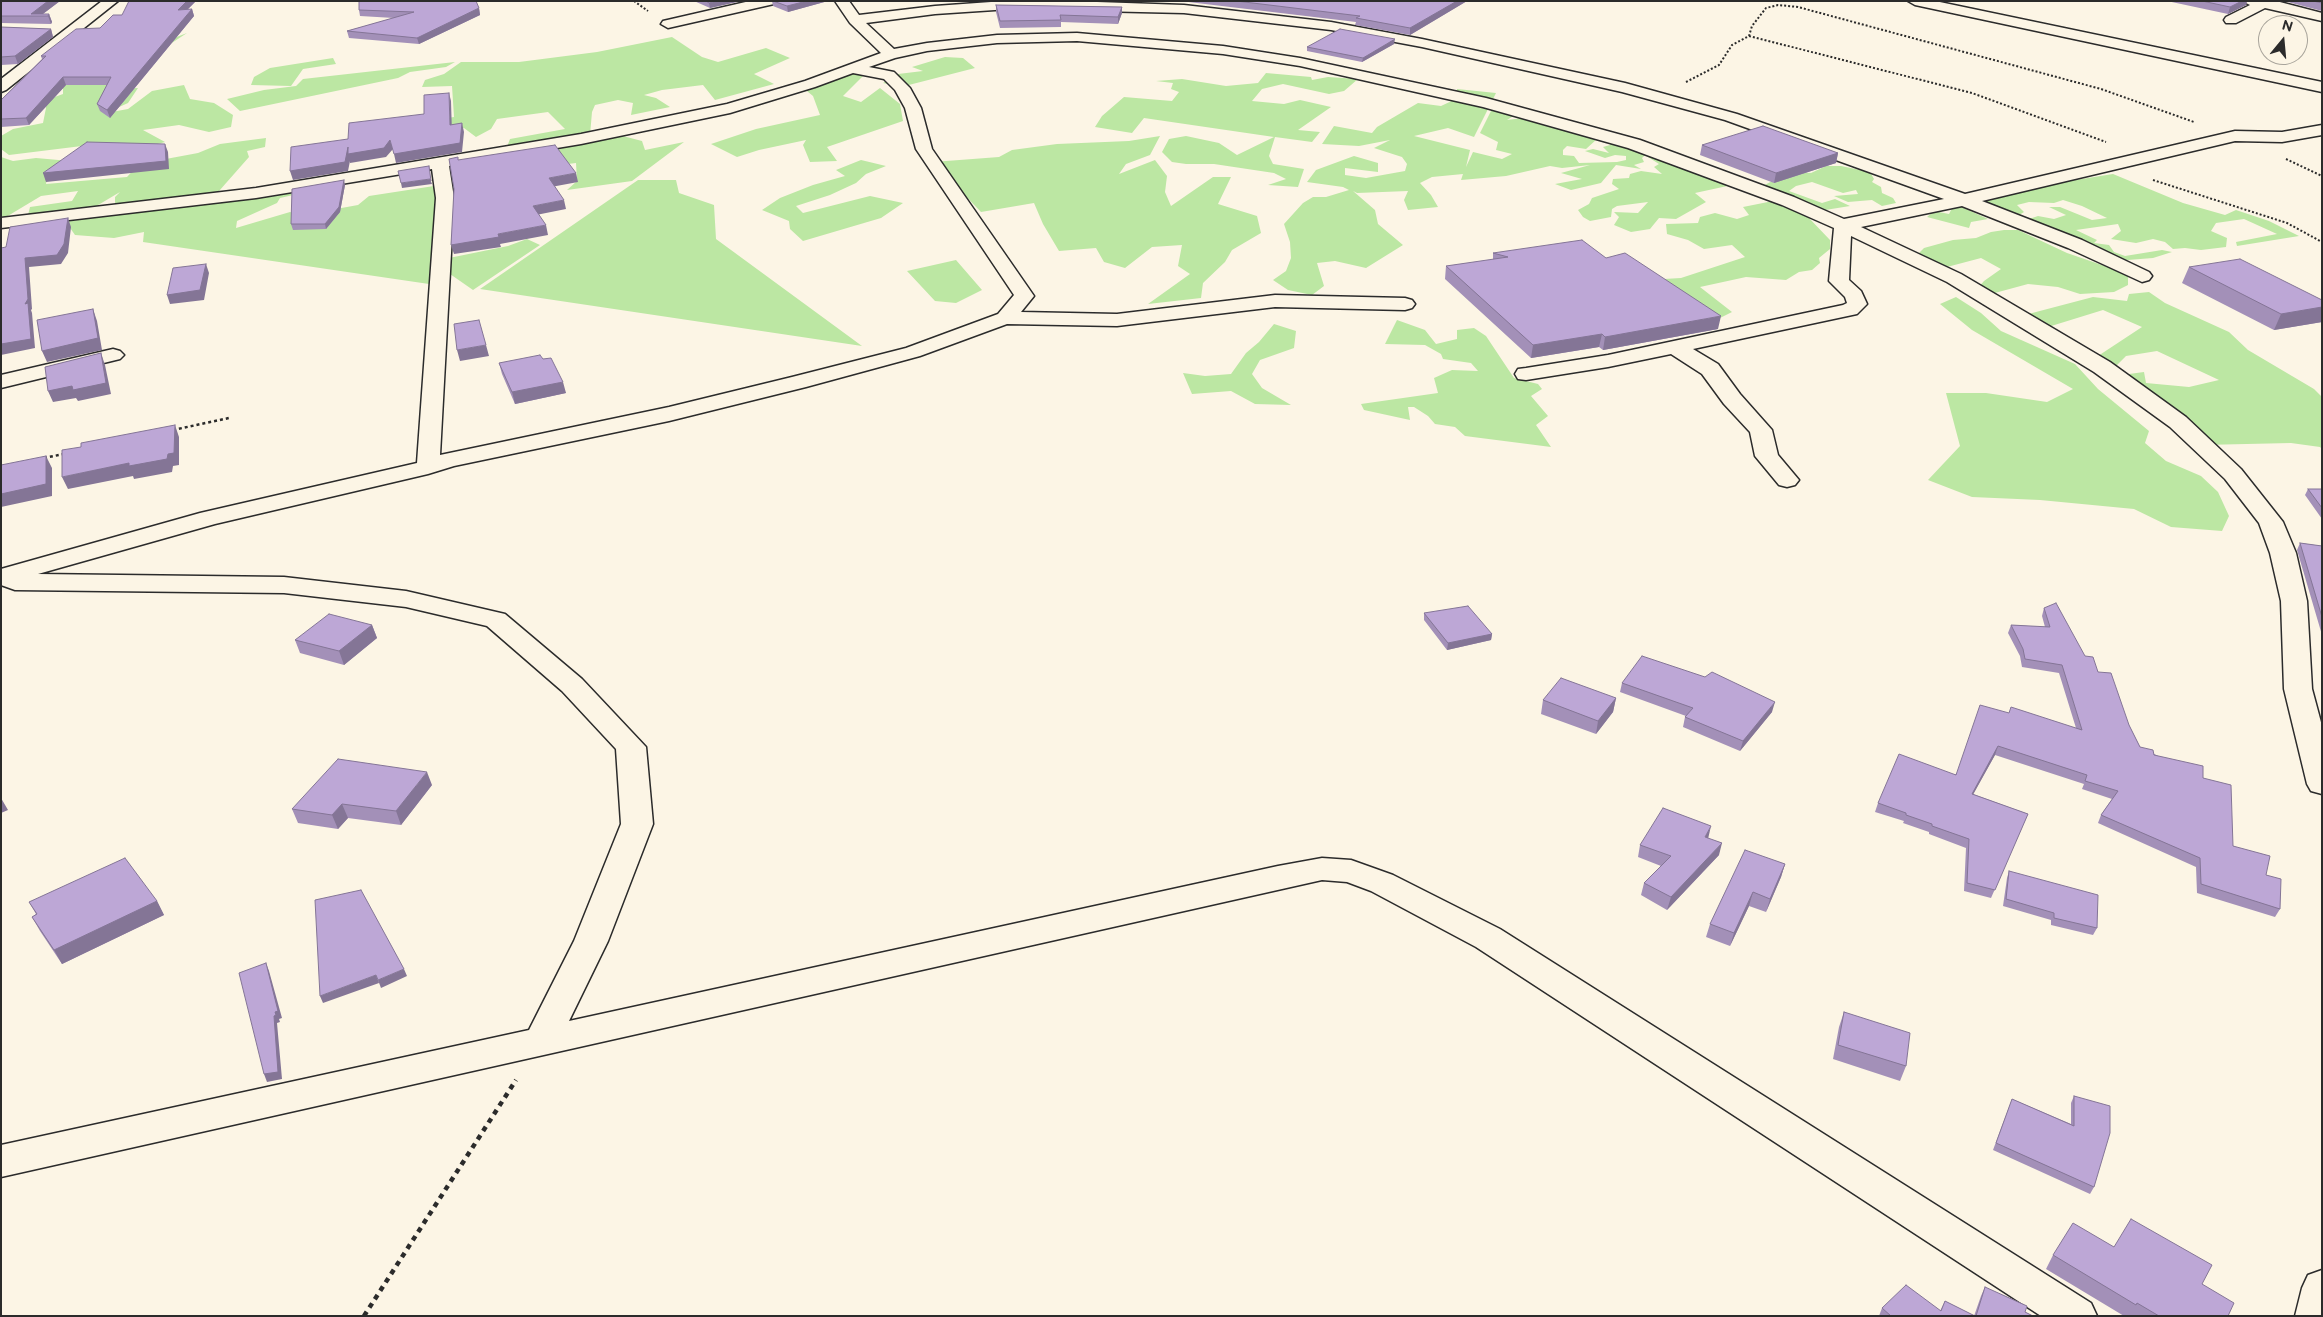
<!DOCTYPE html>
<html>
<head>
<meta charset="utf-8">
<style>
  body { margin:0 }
  #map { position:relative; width:2323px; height:1317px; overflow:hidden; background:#fcf5e5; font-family:"Balsamiq Sans",sans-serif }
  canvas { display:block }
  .frame { position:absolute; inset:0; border:2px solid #2b2b2b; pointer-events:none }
  .north { position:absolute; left:2258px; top:15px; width:50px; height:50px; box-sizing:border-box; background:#fcf5e5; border:1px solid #a8a49b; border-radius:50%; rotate:17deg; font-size:14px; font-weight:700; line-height:20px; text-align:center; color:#2b2b2b }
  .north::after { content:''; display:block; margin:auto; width:18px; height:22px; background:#2b2b2b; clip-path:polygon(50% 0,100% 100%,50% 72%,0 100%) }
</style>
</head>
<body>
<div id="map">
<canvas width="2323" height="1317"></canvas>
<div class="frame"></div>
<div class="north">N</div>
</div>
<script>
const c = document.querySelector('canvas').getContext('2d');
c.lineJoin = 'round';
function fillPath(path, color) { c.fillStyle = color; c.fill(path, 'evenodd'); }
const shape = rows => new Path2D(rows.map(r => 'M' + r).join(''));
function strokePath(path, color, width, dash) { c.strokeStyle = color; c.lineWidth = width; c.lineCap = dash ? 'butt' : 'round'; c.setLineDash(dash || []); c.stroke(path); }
fillPath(shape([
  [187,33,155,54,115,89,138,88,128,103,106,113,128,109,152,91,184,85,190,99,214,103,233,115,231,127,209,132,179,125,143,130,165,142,136,150,90,145,9,155,1,149,1,136,13,129,43,123,46,108,45,105,38,103,63,94,63,88,47,87],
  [672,37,702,57,718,62,766,48,790,58,754,74,774,84,715,100,703,85,662,90,644,95,656,98,670,107,631,115,633,103,618,100,595,105,592,112,590,135,615,134,642,141,645,150,684,142,632,181,567,190,577,181,576,163,519,170,505,152,510,139,565,129,548,112,497,119,491,129,476,137,464,128,411,132,411,123,454,117,452,86,422,87,425,80,444,74,461,62,519,62,597,52],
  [945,57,963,58,975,68,901,87,883,83,898,74,923,71,912,67],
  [333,58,336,64,303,69,291,86,251,85,254,77,270,68],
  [455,62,446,67,410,72,398,78,240,111,227,99,264,90,296,86,303,79],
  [863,71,864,75,843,96,861,102,880,88,900,104,903,121,827,147,837,161,810,162,803,145,806,140,759,150,737,157,711,144,756,129,820,115,813,96,802,87],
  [1266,73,1311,77,1312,80,1328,77,1358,79,1344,91,1329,94,1283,84,1262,89,1252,101,1284,104,1300,100,1331,107,1298,130,1320,132,1312,142,1275,137,1269,156,1273,164,1304,169,1298,187,1268,185,1286,179,1274,173,1214,164,1186,164,1172,162,1162,152,1169,139,1186,136,1219,143,1237,155,1274,137,1144,118,1132,133,1095,127,1102,116,1124,97,1172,101,1179,92,1171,89,1173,83,1156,81,1182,79,1226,86,1258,83],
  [1457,89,1496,93,1474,137,1448,128,1414,136,1470,150,1466,167,1473,152,1502,159,1512,154,1496,150,1498,142,1480,133,1492,109,1515,115,1507,120,1523,118,1597,139,1586,149,1567,146,1563,150,1563,155,1574,156,1579,163,1617,162,1626,160,1626,156,1615,155,1605,158,1585,151,1593,149,1609,153,1603,147,1610,145,1611,142,1647,153,1642,158,1644,162,1634,165,1641,169,1616,165,1601,183,1571,190,1555,184,1582,179,1561,173,1590,165,1562,168,1550,166,1506,176,1461,180,1463,174,1432,177,1420,183,1431,195,1438,207,1408,210,1404,200,1408,191,1357,193,1353,191,1375,210,1378,224,1403,245,1366,268,1335,261,1317,263,1324,286,1312,295,1288,290,1273,280,1286,271,1291,258,1290,242,1284,224,1303,203,1313,197,1326,197,1349,190,1343,187,1307,182,1316,170,1354,156,1378,163,1378,172,1345,168,1345,175,1366,178,1405,171,1407,164,1402,157,1374,148,1390,140,1359,146,1322,144,1334,126,1372,133,1377,127,1418,103,1441,106,1456,99],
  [1160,136,1150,155,1126,164,1119,174,1155,160,1167,176,1165,192,1171,206,1213,177,1231,177,1218,204,1257,216,1261,233,1232,250,1225,262,1203,283,1201,298,1148,304,1190,274,1178,266,1182,245,1152,247,1125,268,1104,262,1096,248,1059,251,1043,224,1034,203,981,212,933,162,999,157,1012,150,1057,144,1129,141],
  [266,138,265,147,247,151,249,157,212,199,115,209,115,197,120,192,83,214,27,219,30,207,72,201,78,191,41,196,1,220,1,157,13,161,36,158,81,162,47,178,46,184,127,177,139,164,198,153,220,144],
  [1648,157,1657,157,1732,185,1695,193,1706,202,1676,219,1659,218,1650,229,1631,232,1614,225,1619,217,1614,212,1638,213,1648,202,1617,206,1612,209,1611,217,1590,221,1583,217,1578,210,1589,204,1592,198,1619,189,1612,184,1613,179,1629,178,1630,174,1641,171,1662,174,1654,167,1659,164],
  [861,160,886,166,866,174,856,183,830,195,796,206,803,213,870,196,903,203,881,218,803,241,790,229,789,221,762,210,780,198,813,185,845,176,836,170],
  [1826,166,1841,166,1870,172,1874,179,1872,182,1881,187,1882,193,1893,198,1896,203,1882,206,1872,200,1848,202,1834,196,1858,194,1856,190,1843,193,1812,182,1796,186,1789,191,1822,203,1835,199,1850,206,1819,211,1757,189,1782,176,1795,172,1811,173],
  [2113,174,2183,203,2225,215,2236,210,2269,221,2299,236,2237,246,2236,242,2277,234,2244,219,2216,223,2211,231,2227,238,2226,247,2201,250,2185,248,2173,249,2165,242,2153,239,2136,243,2111,239,2121,231,2118,224,2076,230,2097,240,2094,243,2109,245,2114,252,2125,256,2162,250,2172,252,2153,258,2115,261,2023,221,2038,216,2054,219,2066,215,2049,207,2060,207,2092,220,2107,218,2082,206,2063,200,2054,203,2029,202,2017,205,2024,212,2011,220,1979,203,1988,194],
  [638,180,676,180,679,193,714,205,716,239,862,346,480,289],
  [333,186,280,198,277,203,237,221,236,228,290,212,303,215,358,205,369,196,434,186,436,210,429,284,143,242,144,232,114,238,75,235,66,222,162,206],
  [1944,199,1988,219,1971,222,1969,228,1927,217,1934,211,1949,214,1952,208,1939,201],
  [1773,201,1796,208,1808,217,1830,240,1830,249,1819,258,1820,263,1812,270,1799,272,1786,280,1746,277,1700,287,1732,312,1714,321,1665,290,1664,279,1681,278,1745,257,1732,245,1704,249,1688,240,1667,234,1666,224,1698,223,1700,217,1715,213,1737,219,1749,215,1743,207],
  [2004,230,2018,230,2067,253,2128,274,2128,285,2114,292,2080,294,2058,287,2028,284,1991,294,1978,288,1984,281,2001,269,1981,258,1947,267,1917,255,1924,248,1953,240,1976,238,1991,232],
  [527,239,540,245,473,290,450,274,449,258,508,246],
  [956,260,982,290,956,303,935,301,907,271],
  [2149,292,2165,303,2229,332,2248,350,2314,389,2322,397,2322,449,2320,447,2291,443,2202,445,2114,376,2144,372,2146,383,2189,387,2219,380,2157,351,2126,356,2116,366,2102,367,2098,356,2142,327,2103,310,2048,327,2017,317,2093,297,2127,301,2129,294],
  [1956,297,1981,313,2001,331,2075,364,2098,389,2149,431,2145,443,2166,461,2201,476,2218,492,2229,516,2222,531,2171,527,2134,509,2040,500,1972,497,1928,480,1960,446,1946,393,1986,393,2047,402,2073,389,1972,330,1940,304],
  [1397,320,1425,330,1436,344,1457,339,1457,330,1474,328,1486,336,1514,378,1538,384,1542,389,1531,396,1548,416,1536,425,1551,447,1465,436,1455,427,1435,424,1428,416,1414,407,1408,407,1410,420,1364,410,1361,404,1438,393,1434,378,1452,370,1478,371,1471,363,1443,359,1441,354,1425,345,1385,344],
  [1274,324,1296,331,1294,348,1260,360,1252,374,1262,388,1291,405,1255,404,1231,391,1192,394,1183,373,1205,376,1231,374,1246,353,1259,342]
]), '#bce7a3');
const minor = shape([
  [102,1,118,1,6,90,1,92,1,79,102,1],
  [750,1,776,1,774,4,668,28,661,24,663,21,750,1],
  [835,1,849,1,859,15,935,6,1005,1,1097,2,1184,5,1331,22,1422,39,1625,83,1737,114,1965,194,2235,131,2282,132,2322,125,2322,135,2282,142,2235,141,1982,201,2082,240,2149,272,2152,276,2149,280,2142,282,2068,248,1962,206,1861,227,1961,274,2110,362,2186,417,2241,469,2283,522,2296,553,2307,601,2312,689,2322,726,2322,794,2311,791,2307,784,2284,689,2281,601,2270,553,2259,523,2225,479,2170,427,2094,372,1947,282,1851,236,1849,280,1861,291,1867,304,1857,314,1693,349,1718,364,1740,394,1772,430,1778,455,1799,480,1795,485,1787,487,1779,485,1755,456,1750,432,1724,404,1702,374,1671,354,1608,367,1526,380,1518,379,1515,374,1518,369,1526,368,1608,355,1843,305,1847,303,1845,297,1829,281,1834,228,1782,205,1628,148,1483,107,1300,66,1223,54,1077,41,997,43,927,51,895,58,869,67,894,72,910,88,921,108,932,149,1034,296,1021,312,1117,314,1275,295,1405,298,1412,300,1415,304,1412,308,1405,310,1275,307,1117,326,1007,324,920,356,806,387,669,421,454,466,428,474,215,524,38,574,284,577,406,591,505,614,582,679,646,747,653,824,608,941,569,1021,1278,866,1322,858,1351,860,1393,875,1500,929,2091,1303,2097,1316,2041,1316,1476,947,1371,891,1347,882,1322,880,1,1177,1,1145,529,1030,574,941,621,824,616,749,562,691,487,626,406,607,284,593,15,590,1,585,1,569,200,513,417,463,436,198,432,169,256,198,1,228,1,218,256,188,581,134,727,104,805,81,881,53,850,23,835,1],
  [1010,9,1184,13,1331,30,1422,47,1622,92,1725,120,1944,199,1844,219,1794,197,1640,140,1486,98,1300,58,1223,46,1077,33,997,35,927,43,894,49,866,23,935,14,1010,9],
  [853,73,884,79,895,90,905,108,916,149,1014,295,998,314,906,348,792,377,669,407,440,455,454,198,449,166,581,144,730,113,815,87,853,73],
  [1908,1,1935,1,2322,82,2322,92,1915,5,1908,1],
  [2242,1,2276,1,2322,13,2322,21,2265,8,2236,23,2226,23,2224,20,2226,17,2250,5,2242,1],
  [113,349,120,351,124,355,120,359,1,388,1,375,113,349],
  [2322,1270,2322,1316,2295,1316,2302,1288,2308,1275,2322,1270]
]);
strokePath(minor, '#2b2b2b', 3);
strokePath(shape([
  [634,1,648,11],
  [1749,36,1972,93,2106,142],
  [1686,82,1719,65,1732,45,1749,36,1752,26,1766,8,1778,5,1798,7,2101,89,2194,122],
  [2286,159,2322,176],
  [2153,180,2287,223,2322,242]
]), '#2b2b2b', 2, [2, 2]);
strokePath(shape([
  [173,430,229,418],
  [44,458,64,454]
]), '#2b2b2b', 2.5, [3, 3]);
strokePath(shape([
  [364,1316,516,1080]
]), '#2b2b2b', 4.5, [5, 5]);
fillPath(minor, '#fcf5e5');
fillPath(shape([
  [1,1,60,1,43,14,49,14,52,22,51,24,1,23],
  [196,1,187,10,192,9,194,16,110,118,100,111,97,104,107,85,66,85,29,125,1,127,1,100,42,59,41,56,100,28,122,15],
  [694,1,741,1,710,8],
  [772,1,828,1,788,12,773,6],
  [1180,1,1467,1,1410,35,1355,25,1356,22],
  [2167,1,2247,1,2246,5,2228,14],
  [2284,1,2322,1,2322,11],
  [996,5,1122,7,1122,13,1118,24,1061,22,1061,27,1000,28,996,12],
  [479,8,480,15,419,44,349,38,347,31,394,18,360,16,359,10],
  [1,27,51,29,53,37,18,64,1,65],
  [1394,44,1362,62,1307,51,1307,47],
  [1702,145,1838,153,1836,163,1774,183,1700,155],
  [345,185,340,212,326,229,293,230,291,224],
  [1493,253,1606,258,1718,329,1603,350,1599,347,1531,358,1445,279,1446,266,1493,260],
  [2189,267,2322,300,2322,322,2274,330,2182,283],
  [543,359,566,393,515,404,502,374,499,363],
  [2308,489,2322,489,2322,519,2305,495],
  [2300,543,2322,546,2322,635,2297,550],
  [2044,608,2098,672,2129,725,2140,747,2203,778,2233,846,2266,875,2280,909,2275,917,2197,893,2196,867,2098,823,2101,815,2112,799,2082,789,2084,784,1995,755,1973,794,2028,814,1991,898,1964,891,1966,848,1929,834,1929,832,1903,823,1904,821,1875,812,1878,803,1956,774,2009,713,2076,728,2059,673,2022,667,2020,656,2008,633,2011,625,2045,627,2042,616],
  [1424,613,1492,634,1491,640,1447,650,1424,620],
  [372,625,377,638,344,665,300,653,295,640],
  [1705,677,1772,712,1740,751,1683,727,1685,717,1686,716,1620,692,1622,683],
  [1616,698,1613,712,1596,734,1541,714,1543,700],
  [432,785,401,825,348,818,338,829,298,823,292,809],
  [1708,838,1719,855,1667,910,1641,895,1644,883,1661,866,1638,857,1640,845],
  [1785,864,1781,877,1766,912,1749,906,1730,946,1706,937,1710,924],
  [2009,871,2097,928,2093,935,2051,925,2051,920,2003,906,2007,878],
  [157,901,164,915,62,964,40,931,32,917,36,914,29,902],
  [1844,1012,1906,1066,1900,1081,1833,1059,1839,1027],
  [2074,1096,2094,1187,2090,1194,1993,1150,2012,1099,2071,1124,2071,1103],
  [2114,1247,2202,1284,2228,1316,2124,1316,2046,1269,2053,1255],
  [1985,1287,2025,1312,2033,1316,1879,1316,1882,1308,1940,1311,1945,1301,1974,1316,1981,1296]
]), '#a390b8');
fillPath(shape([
  [48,1,60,1,40,16,31,14],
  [187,1,196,1,180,17,178,10],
  [717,1,741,1,710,8,709,3],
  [807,1,828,1,788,12,787,6],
  [1457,1,1467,1,1410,35,1410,28],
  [2242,1,2247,1,2246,5,2228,14,2230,7],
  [1122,7,1122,13,1118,24,1118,17],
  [479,8,480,15,419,44,417,38],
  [192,9,194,16,110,118,107,110],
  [49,14,52,22,51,24,48,16],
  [51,29,53,37,18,64,15,56],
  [1395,39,1394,44,1362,62,1363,58],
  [63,77,66,85,29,125,26,118],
  [449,93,451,101,452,134,450,125],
  [462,123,464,132,462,152,396,163,394,154],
  [390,140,393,149,386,157,350,163,350,161,348,171,293,180,290,171,348,147],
  [165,144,168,152,169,169,46,182,43,173],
  [1838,153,1836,163,1774,183,1776,173],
  [576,173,578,182,551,187,549,178],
  [430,179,432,184,402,188,401,183],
  [344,180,345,185,340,212,326,229,325,224],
  [564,200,566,209,536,215,533,206],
  [68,218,71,227,68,253,61,264,29,267,32,309,31,310,32,313,35,348,1,355,1,344,25,304,25,258],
  [546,225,548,235,500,244,501,247,454,254,451,245,498,234],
  [206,264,209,273,204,300,170,304,167,295],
  [2322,307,2322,322,2274,330,2281,314],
  [93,309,97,321,102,350,47,362,42,351],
  [1721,316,1718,329,1603,350,1605,337],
  [1602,334,1599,347,1531,358,1533,345],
  [486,345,489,356,460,361,457,350],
  [101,353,105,365,111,394,78,401,76,398,53,402,48,391],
  [563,382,566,393,515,404,512,392],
  [175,425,179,437,179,465,173,466,172,472,134,479,133,476,68,489,62,477,168,454],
  [46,456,52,468,52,496,1,507,1,494],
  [372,625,377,638,344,665,339,651],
  [1492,634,1491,640,1447,650,1448,643],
  [1616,698,1613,712,1596,734,1598,721],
  [1775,702,1772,712,1740,751,1743,741],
  [1998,746,1995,755,1969,802,1972,794],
  [427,772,432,785,401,825,396,811],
  [1,798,8,810,1,813],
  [342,804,348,818,338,829,332,815],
  [1711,826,1708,839,1705,837],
  [1722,843,1719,855,1667,910,1671,897],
  [1785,864,1781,877,1766,912,1770,899],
  [1753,892,1749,906,1730,946,1734,933],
  [157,901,164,915,62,964,54,950],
  [266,963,269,971,282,1018,279,1019,280,1022,277,1023,282,1079,267,1082,264,1074,274,1016],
  [404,969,407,976,381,988,378,980],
  [376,975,379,983,323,1003,320,996]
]), '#847596');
const building = shape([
  [1,1,48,1,31,14,49,14,48,16,1,16,1,1],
  [129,1,187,1,178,10,192,9,107,110,97,104,111,77,63,77,26,118,1,119,1,100,46,56,41,56,76,29,100,28,113,15,122,15,129,1],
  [359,1,476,1,479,8,417,38,347,31,414,12,359,10,359,1],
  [706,1,717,1,709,3,706,1],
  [773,1,807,1,787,6,773,1],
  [1236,1,1457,1,1410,28,1356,18,1360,16,1236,1],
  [2202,1,2242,1,2230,7,2202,1],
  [2313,1,2322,1,2322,3,2313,1],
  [996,5,1122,7,1118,17,1060,15,1061,20,1000,21,996,5],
  [1,27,51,29,15,56,1,57,1,27],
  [1340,29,1395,39,1363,58,1307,47,1340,29],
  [449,93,450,125,462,123,460,143,394,154,390,140,384,148,348,154,348,147,345,162,290,171,291,147,348,139,349,123,424,114,424,95,449,93],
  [1763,126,1838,153,1776,173,1702,145,1763,126],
  [87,142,165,144,166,161,43,173,87,142],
  [555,145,576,173,549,178,564,200,533,206,546,225,498,234,499,237,451,245,454,189,449,159,458,157,458,160,555,145],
  [429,166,431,181,430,179,401,183,398,171,429,166],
  [344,180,339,207,325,224,291,224,292,189,344,180],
  [68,218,64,244,57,255,25,258,28,299,25,304,28,303,31,339,1,344,1,248,6,247,10,227,68,218],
  [1582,240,1606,258,1625,253,1721,316,1605,337,1602,334,1533,345,1446,266,1508,257,1493,253,1582,240],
  [2240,259,2322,300,2322,307,2281,314,2189,267,2240,259],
  [206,264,200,290,167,295,173,268,206,264],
  [93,309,98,338,42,351,37,320,93,309],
  [479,320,486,345,457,350,454,324,479,320],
  [101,353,106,383,73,390,72,386,48,391,45,367,101,353],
  [540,355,543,359,551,358,563,382,512,392,499,363,540,355],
  [175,425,174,453,168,454,167,459,129,466,129,463,62,477,62,450,81,447,81,443,175,425],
  [46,456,46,484,1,494,1,465,46,456],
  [2308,489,2322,489,2322,508,2308,489],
  [2300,543,2322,546,2322,617,2300,543],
  [2056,603,2085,656,2093,657,2098,672,2111,673,2129,725,2140,747,2153,750,2154,755,2203,766,2203,778,2231,785,2233,846,2270,856,2266,875,2281,879,2280,909,2201,884,2200,858,2101,815,2118,791,2085,781,2087,775,1998,746,1972,794,2028,814,1995,890,1967,883,1969,839,1932,826,1932,824,1906,815,1906,813,1878,803,1899,754,1956,775,1980,705,2009,713,2011,707,2082,730,2062,665,2025,659,2023,649,2011,625,2050,627,2044,608,2056,603],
  [1468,606,1492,634,1448,643,1424,613,1468,606],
  [329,614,372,625,339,651,295,640,329,614],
  [1642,656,1705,677,1712,672,1775,702,1743,741,1685,717,1693,708,1622,683,1642,656],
  [1561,678,1616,698,1598,721,1543,700,1561,678],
  [338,759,427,772,396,811,342,804,332,815,292,809,338,759],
  [1663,808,1711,826,1705,837,1722,843,1671,897,1644,883,1671,856,1640,845,1663,808],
  [1745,850,1785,864,1770,899,1753,892,1734,933,1710,924,1745,850],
  [125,858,157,901,54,950,32,917,37,914,29,902,125,858],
  [2009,871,2098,895,2097,928,2054,918,2054,913,2006,899,2009,871],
  [361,890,404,969,378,980,376,975,320,996,315,900,361,890],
  [266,963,278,1011,275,1012,276,1015,274,1016,278,1072,264,1074,239,973,266,963],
  [1844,1012,1910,1033,1906,1066,1838,1045,1844,1012],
  [2074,1096,2110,1106,2110,1133,2094,1187,1996,1143,2012,1099,2074,1126,2074,1096],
  [2131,1219,2212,1265,2202,1284,2234,1303,2228,1316,2159,1316,2137,1303,2136,1305,2053,1255,2073,1223,2114,1247,2131,1219],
  [1906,1285,1941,1311,1945,1301,1975,1316,1891,1316,1882,1308,1906,1285],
  [1985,1287,2027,1306,2025,1312,2033,1316,1976,1316,1985,1287]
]);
fillPath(building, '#bda7d6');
strokePath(building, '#847596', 1);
</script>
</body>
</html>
